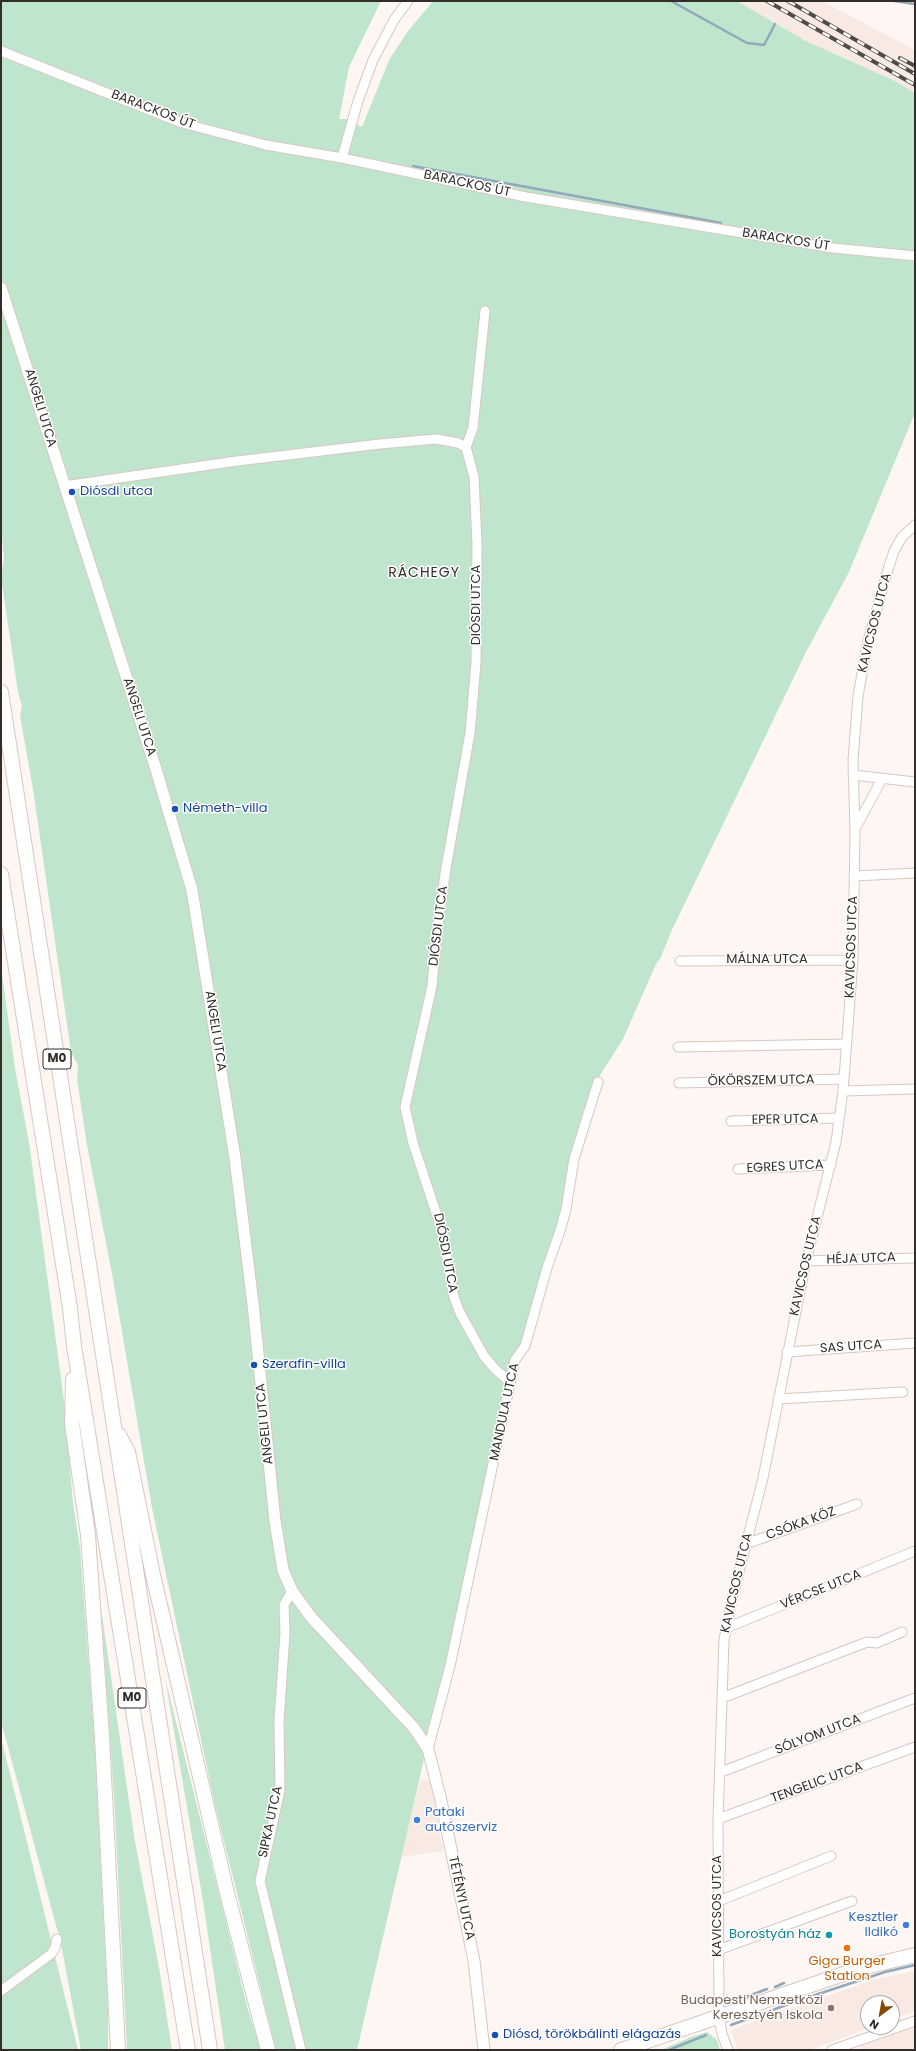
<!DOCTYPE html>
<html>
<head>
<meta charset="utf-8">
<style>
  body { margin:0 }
  #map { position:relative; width:916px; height:2051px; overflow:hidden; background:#fdf6f3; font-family:Poppins,sans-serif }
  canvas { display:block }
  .frame { position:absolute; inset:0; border:2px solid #332d2a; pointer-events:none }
  .north { position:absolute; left:860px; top:1995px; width:40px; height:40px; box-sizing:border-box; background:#fff; border:1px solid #adabaa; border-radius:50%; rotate:212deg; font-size:11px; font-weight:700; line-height:16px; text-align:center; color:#332d2a }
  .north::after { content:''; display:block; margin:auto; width:14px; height:18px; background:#844a00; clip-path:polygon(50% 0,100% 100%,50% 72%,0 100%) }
</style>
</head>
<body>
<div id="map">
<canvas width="916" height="2051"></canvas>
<div class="frame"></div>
<div class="north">N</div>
</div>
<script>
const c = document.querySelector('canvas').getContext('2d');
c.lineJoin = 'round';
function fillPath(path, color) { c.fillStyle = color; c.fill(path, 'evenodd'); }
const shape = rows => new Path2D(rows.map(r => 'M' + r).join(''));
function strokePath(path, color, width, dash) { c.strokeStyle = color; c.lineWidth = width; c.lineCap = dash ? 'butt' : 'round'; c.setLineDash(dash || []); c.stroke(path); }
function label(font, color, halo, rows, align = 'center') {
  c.font = font + ' Poppins,sans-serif'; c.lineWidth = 3; c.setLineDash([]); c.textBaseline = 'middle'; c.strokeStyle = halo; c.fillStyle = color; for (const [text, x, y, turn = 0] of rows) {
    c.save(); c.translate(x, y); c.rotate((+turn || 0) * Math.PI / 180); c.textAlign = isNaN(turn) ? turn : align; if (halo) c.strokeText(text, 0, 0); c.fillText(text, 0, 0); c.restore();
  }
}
fillPath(shape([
  [737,1,822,1,915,50,915,93,897,82,804,40],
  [430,1780,443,1851,401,1857,420,1781],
  [915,1971,915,2011,892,2019,892,2003,868,2003,868,2027,871,2027,810,2050,738,2050,732,2032,733,2029,873,1980],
  [915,2027,915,2050,862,2050,859,2044]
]), '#f8e9e2');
fillPath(shape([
  [1,1,381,1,349,67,339,119,347,119,362,127,389,60,408,31,433,1,737,1,804,40,897,82,915,93,915,413,849,572,806,652,671,932,660,959,657,962,623,1039,597,1080,579,1144,566,1209,517,1355,357,2050,276,2050,214,1801,152,1508,113,1279,87,1145,77,1079,78,1065,71,1052,33,789,20,716,22,706,18,692,1,577,4,559,1,524],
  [1,966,15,1069,29,1142,65,1408,73,1503,80,1548,94,1734,108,2008,108,2050,81,2050,61,1944,1,1721],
  [101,1608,134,1836,160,1973,172,2050,127,2050,114,1797],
  [165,1678,248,2010,261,2050,225,2050,203,1901],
  [1,1738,23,1826,78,2050,1,2050],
  [707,2032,717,2040,720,2050,661,2050,691,2037]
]), '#bfe5cd');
strokePath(shape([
  [671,1,747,43,764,45,775,24],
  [894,1,915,4],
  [413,166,721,223],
  [775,1987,784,1983],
  [730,2003,767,1989],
  [731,2025,800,2000,885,1972,915,1965],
  [669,2050,706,2035]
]), '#92a8bb', 2.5);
const minor = shape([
  [1,51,182,123,266,145,342,158,526,197,833,248,915,256],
  [342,158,358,101,373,60,394,20,408,1],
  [485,311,473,428,466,447,474,477,477,544,476,663,470,733,446,868,437,931,432,986,405,1107,413,1143,442,1231,454,1297,460,1313,484,1356,495,1369,510,1382],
  [64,486,237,461,380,444,436,439,458,443,466,447],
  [853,775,915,782],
  [855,829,882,779],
  [854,876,915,873],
  [680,961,853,960],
  [678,1047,846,1044],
  [679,1083,844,1079],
  [843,1091,915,1089],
  [731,1121,839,1118],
  [738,1169,831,1165],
  [806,1261,915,1258],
  [787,1352,915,1343],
  [778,1399,903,1392],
  [746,1544,857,1504],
  [292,1591,284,1605,285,1633,279,1721,280,1790,260,1881,301,2050],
  [726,1628,915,1551],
  [722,1698,867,1642,877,1643,902,1632],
  [428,1749,450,1666,515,1360,525,1346,547,1268,561,1228,566,1209,574,1159,598,1082],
  [721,1772,915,1698],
  [718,1819,915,1747],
  [719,1901,831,1856],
  [718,1950,852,1901],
  [1,1991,51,1954,55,1948,57,1939],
  [728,2050,722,2034,719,2017,718,1819,724,1640,731,1603,763,1478,806,1261,836,1142,843,1091,853,960,855,830,853,760,858,696,867,645,886,576,894,551,902,537,915,525],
  [832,2050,915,2021]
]);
const tertiary = shape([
  [1,288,155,766,192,890,235,1158,253,1304,275,1521,283,1570,292,1591,311,1617,414,1728,428,1749,440,1796,474,1961,484,2050]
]);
const primary = shape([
  [621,2050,861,1968,915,1955]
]);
const trunk = shape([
  [1,692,210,2050],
  [1,874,70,1308,74,1346,188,2050],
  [73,1379,72,1424,88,1535,102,1737,118,2050],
  [119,1435,128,1452,153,1575,227,1893,268,2050]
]);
strokePath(minor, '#d8c7c0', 11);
strokePath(tertiary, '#d8c7c0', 13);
strokePath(primary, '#d8c7c0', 16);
strokePath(trunk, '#d8c7c0', 16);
strokePath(minor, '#fff', 9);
strokePath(tertiary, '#fff', 11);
strokePath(primary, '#fff', 14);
strokePath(trunk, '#fff', 14);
const rail = shape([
  [767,1,915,85],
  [788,1,915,74],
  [900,58,915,66]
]);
strokePath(rail, '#514b48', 4);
strokePath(rail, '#fff', 2.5, [8]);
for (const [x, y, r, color] of [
  [72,492,4,"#1a4fb4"],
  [175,809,4,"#1a4fb4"],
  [254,1365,4,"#1a4fb4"],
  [417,1820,4,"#3f7fe0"],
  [906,1925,4,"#3f7fe0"],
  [829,1935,4,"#0f9aa8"],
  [847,1948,4,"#e8710a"],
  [831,2008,4,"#8d6e63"],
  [495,2035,4,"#1a4fb4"]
]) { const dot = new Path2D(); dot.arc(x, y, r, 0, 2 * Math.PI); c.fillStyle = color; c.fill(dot); strokePath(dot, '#fff', 1.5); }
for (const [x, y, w] of [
  [57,1059,28],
  [132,1698,28]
]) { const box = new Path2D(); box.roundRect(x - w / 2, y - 10, w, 20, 3); c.fillStyle = '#fff'; c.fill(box); strokePath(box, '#332d2a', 1); }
label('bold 12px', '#332d2a', null, [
  ["M0",57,1059],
  ["M0",132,1698]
]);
label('13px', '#332d2a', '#fff', [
  ["BARACKOS ÚT",153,110,21],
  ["BARACKOS ÚT",467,184,12],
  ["BARACKOS ÚT",786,240,9],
  ["ANGELI UTCA",40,408,73],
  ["DIÓSDI UTCA",477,605,-90],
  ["KAVICSOS UTCA",875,623,-76],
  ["ANGELI UTCA",139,717,72],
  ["DIÓSDI UTCA",439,926,-83],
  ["KAVICSOS UTCA",852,947,-88],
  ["MÁLNA UTCA",767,960],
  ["ANGELI UTCA",215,1031,81],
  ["ÖKÖRSZEM UTCA",761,1081,-1],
  ["EPER UTCA",785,1120,-1],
  ["EGRES UTCA",785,1167,-3],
  ["DIÓSDI UTCA",445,1253,79],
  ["HÉJA UTCA",861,1259,-2],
  ["KAVICSOS UTCA",806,1266,-77],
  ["SAS UTCA",851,1347,-4],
  ["MANDULA UTCA",505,1412,-78],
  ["ANGELI UTCA",265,1424,-96],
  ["CSÓKA KÖZ",801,1524,-20],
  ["KAVICSOS UTCA",737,1583,-77],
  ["VÉRCSE UTCA",821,1590,-22],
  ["SÓLYOM UTCA",818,1735,-21],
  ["TENGELIC UTCA",817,1783,-20],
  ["SIPKA UTCA",271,1822,-78],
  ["TÉTÉNYI UTCA",461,1898,78],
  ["KAVICSOS UTCA",718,1906,-90]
]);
label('13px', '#164399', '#fff', [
  ["Diósdi utca",80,492],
  ["Németh-villa",183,809],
  ["Szerafin-villa",262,1365],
  ["Diósd, törökbálinti elágazás",503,2035]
], 'left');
label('13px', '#366cbe', '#fff', [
  ["Pataki",425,1813],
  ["autószerviz",425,1828],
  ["Kesztler",898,1918,"right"],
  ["Ildikó",898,1933,"right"]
], 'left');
label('13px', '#0d838f', '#fff', [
  ["Borostyán ház",821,1935]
], 'right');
label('13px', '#c56008', '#fff', [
  ["Giga Burger",847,1962],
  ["Station",847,1977]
]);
label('13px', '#785e54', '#fff', [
  ["Budapesti Nemzetközi",823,2001],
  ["Keresztyén Iskola",823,2016]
], 'right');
c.letterSpacing = '1px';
label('14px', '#332d2a', '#fff', [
  ["RÁCHEGY",424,573]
]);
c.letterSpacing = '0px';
</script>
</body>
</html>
